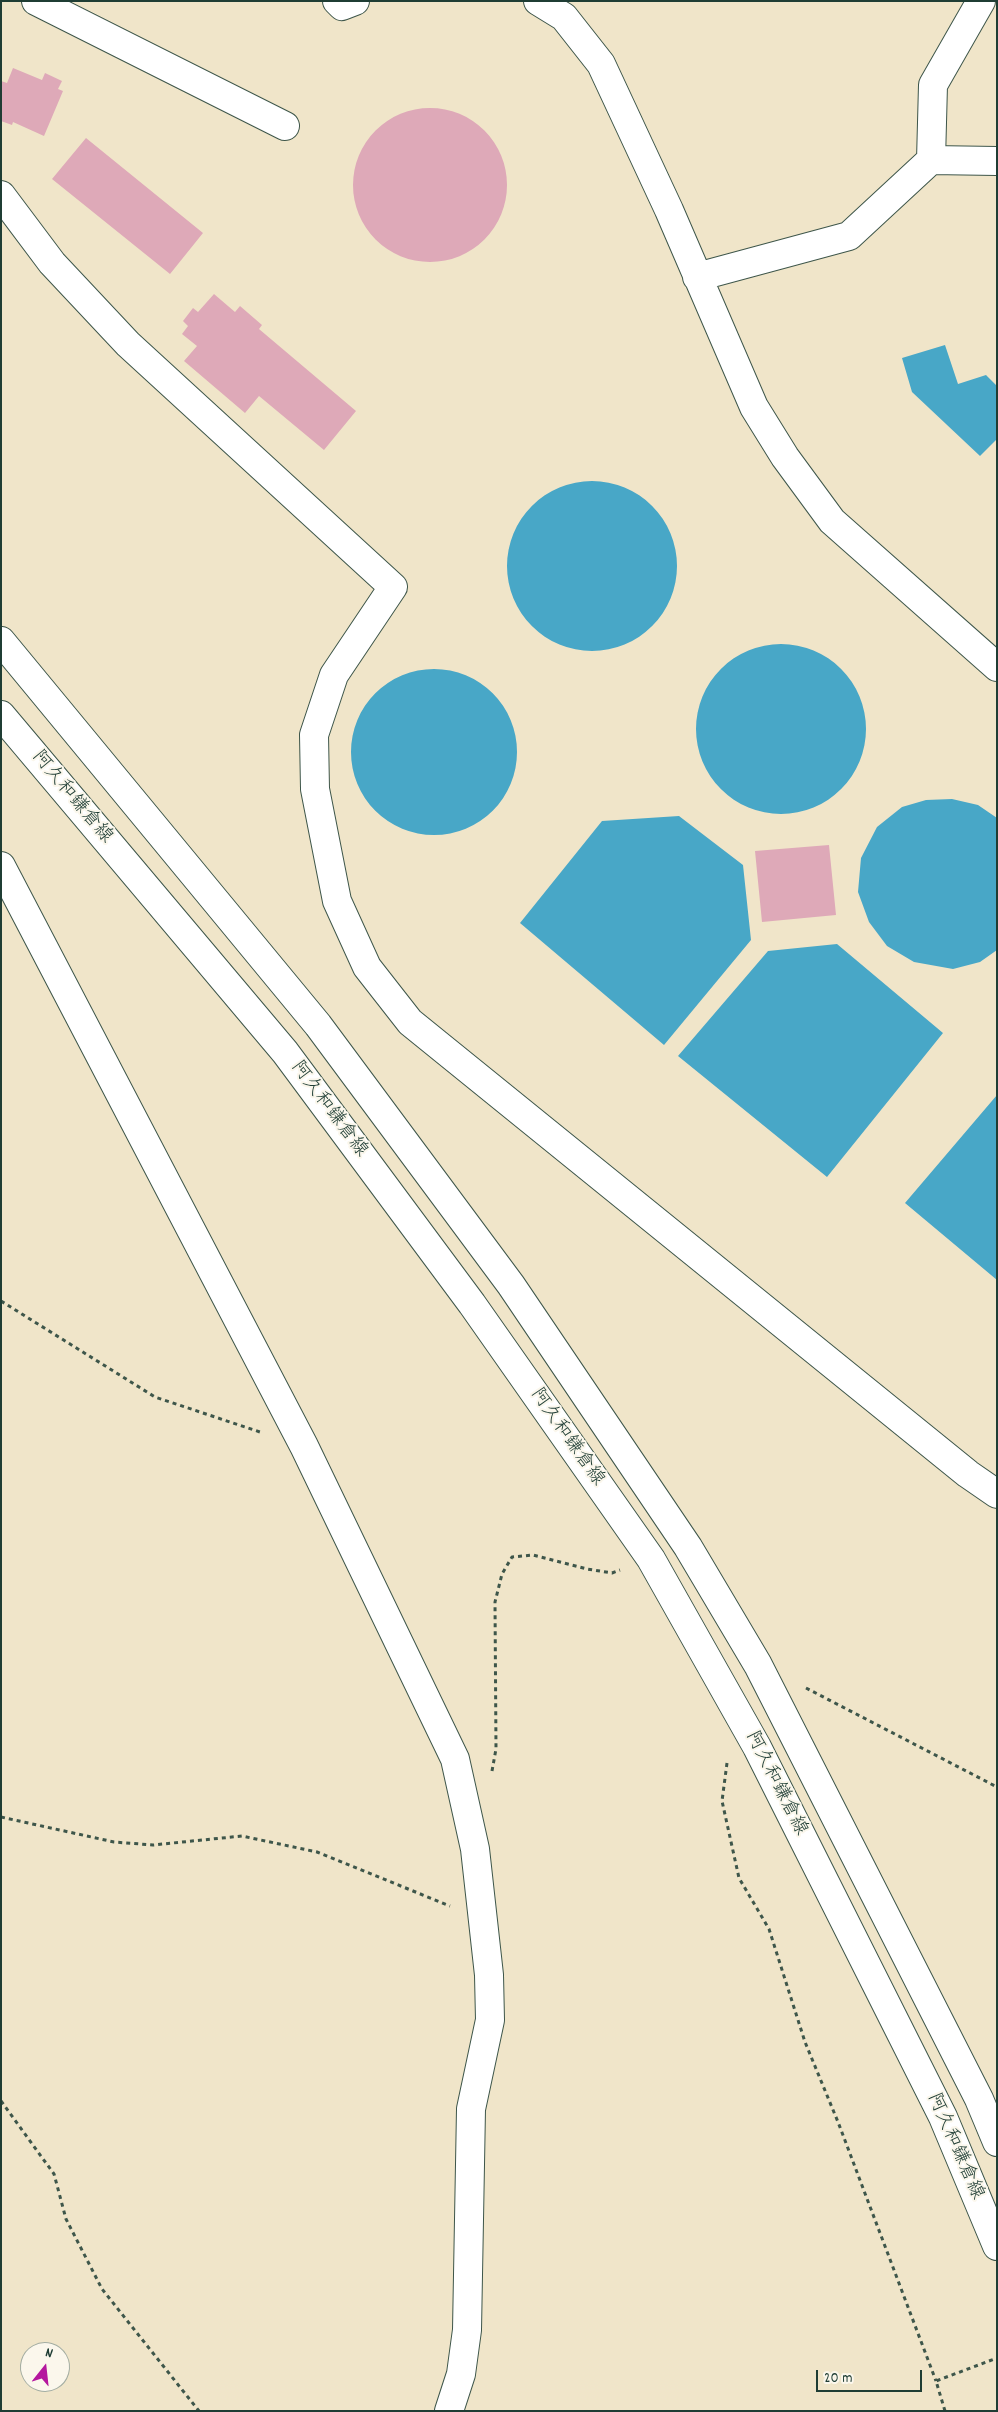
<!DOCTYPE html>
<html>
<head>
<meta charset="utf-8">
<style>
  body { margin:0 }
  #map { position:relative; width:998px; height:2412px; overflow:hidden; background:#f0e5c9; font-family:Dekko,sans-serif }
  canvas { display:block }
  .frame { position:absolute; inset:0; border:2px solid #1f3d34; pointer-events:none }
  .north { position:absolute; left:20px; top:2342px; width:50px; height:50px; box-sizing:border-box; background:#fbf7ec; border:1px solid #a3ada2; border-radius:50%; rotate:16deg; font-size:14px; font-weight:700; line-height:20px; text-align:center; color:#1f3d34 }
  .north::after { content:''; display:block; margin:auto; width:18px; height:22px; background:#b5179e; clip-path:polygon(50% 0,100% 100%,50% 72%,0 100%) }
  .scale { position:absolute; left:816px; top:2370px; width:106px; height:22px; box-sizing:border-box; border:2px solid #1f3d34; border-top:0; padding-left:6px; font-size:15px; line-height:18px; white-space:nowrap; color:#1f3d34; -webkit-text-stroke:4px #fbf7ec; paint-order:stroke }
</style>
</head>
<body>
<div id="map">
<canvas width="998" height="2412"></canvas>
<div class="frame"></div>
<div class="north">N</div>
<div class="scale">20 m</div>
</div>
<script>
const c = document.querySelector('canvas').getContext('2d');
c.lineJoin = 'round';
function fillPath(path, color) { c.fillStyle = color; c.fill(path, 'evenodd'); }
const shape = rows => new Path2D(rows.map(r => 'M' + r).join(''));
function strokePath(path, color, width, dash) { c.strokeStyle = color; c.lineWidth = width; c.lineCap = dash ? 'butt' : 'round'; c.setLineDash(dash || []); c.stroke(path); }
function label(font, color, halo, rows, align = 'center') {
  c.font = font + ' Dekko,"Klee One",sans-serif'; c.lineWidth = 4; c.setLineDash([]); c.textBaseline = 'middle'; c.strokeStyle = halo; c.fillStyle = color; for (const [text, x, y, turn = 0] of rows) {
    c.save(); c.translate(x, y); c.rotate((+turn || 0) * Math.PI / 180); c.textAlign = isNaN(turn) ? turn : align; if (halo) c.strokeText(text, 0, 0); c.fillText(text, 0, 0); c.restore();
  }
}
fillPath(shape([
  [945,345,958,384,986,375,997,386,997,439,980,456,912,392,902,358],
  '507 566a85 85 0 1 1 170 0a85 85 0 1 1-170 0Z',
  '696 729a85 85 0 1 1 170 0a85 85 0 1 1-170 0Z',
  '351 752a83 83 0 1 1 166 0a83 83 0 1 1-166 0Z',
  [952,799,978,805,997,818,997,950,980,962,953,969,914,962,887,946,869,922,858,892,861,858,877,827,902,807,926,800],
  [679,816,743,865,751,940,664,1045,520,923,602,821],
  [837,944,943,1033,827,1177,678,1056,768,951],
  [997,1095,997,1280,905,1203]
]), '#48a7c7');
fillPath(shape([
  [13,68,42,80,45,73,62,81,58,89,63,91,44,136,13,122,12,125,1,121,1,81,7,83],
  '353 185a77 77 0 1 1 154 0a77 77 0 1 1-154 0Z',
  [86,138,203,233,170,274,52,179],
  [214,294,235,312,240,306,262,325,259,329,356,411,324,450,259,396,245,413,184,361,197,346,182,334,188,326,183,321,193,308,198,312],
  [829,845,836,915,762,922,755,851]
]), '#dea9b8');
const minor = shape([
  [36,1,285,126],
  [337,1,342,6,355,1],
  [538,1,564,17,601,64,669,210,754,407,785,457,832,521,997,667],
  [931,160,997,161],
  [1,195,52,263,128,344,393,587,334,675,314,735,315,789,337,901,367,967,410,1022,968,1474,997,1494],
  [697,277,849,236,931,160,933,85,981,1],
  [1,866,304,1446,455,1759,475,1849,489,1975,490,2020,471,2109,467,2330,461,2374,449,2411]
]);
const major = shape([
  [1,641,318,1025,511,1285,688,1547,758,1665,979,2099,997,2142],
  [1,715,285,1052,472,1304,651,1559,757,1747,943,2117,997,2246]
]);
strokePath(minor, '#3e564a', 30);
strokePath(major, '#3e564a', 30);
strokePath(shape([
  [1,1301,155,1397,260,1432],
  [806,1688,997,1787],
  [727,1763,722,1801,739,1878,769,1929,805,2042,838,2122,936,2381],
  [492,1771,496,1749,495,1602,502,1574,512,1557,533,1555,587,1569,612,1573,620,1570],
  [1,1817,114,1842,153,1845,242,1836,317,1852,450,1906],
  [1,2101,54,2174,66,2219,102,2289,199,2411],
  [945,2411,936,2381,997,2358]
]), '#3e564a', 3, [4, 4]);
strokePath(minor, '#fff', 28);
strokePath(major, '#fff', 28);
label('19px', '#1f3d34', '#fbf7ec', [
  ["阿久和鎌倉線",71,798,50],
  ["阿久和鎌倉線",328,1110,53],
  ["阿久和鎌倉線",566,1438,55],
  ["阿久和鎌倉線",775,1784,63],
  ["阿久和鎌倉線",954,2147,66]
]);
</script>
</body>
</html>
